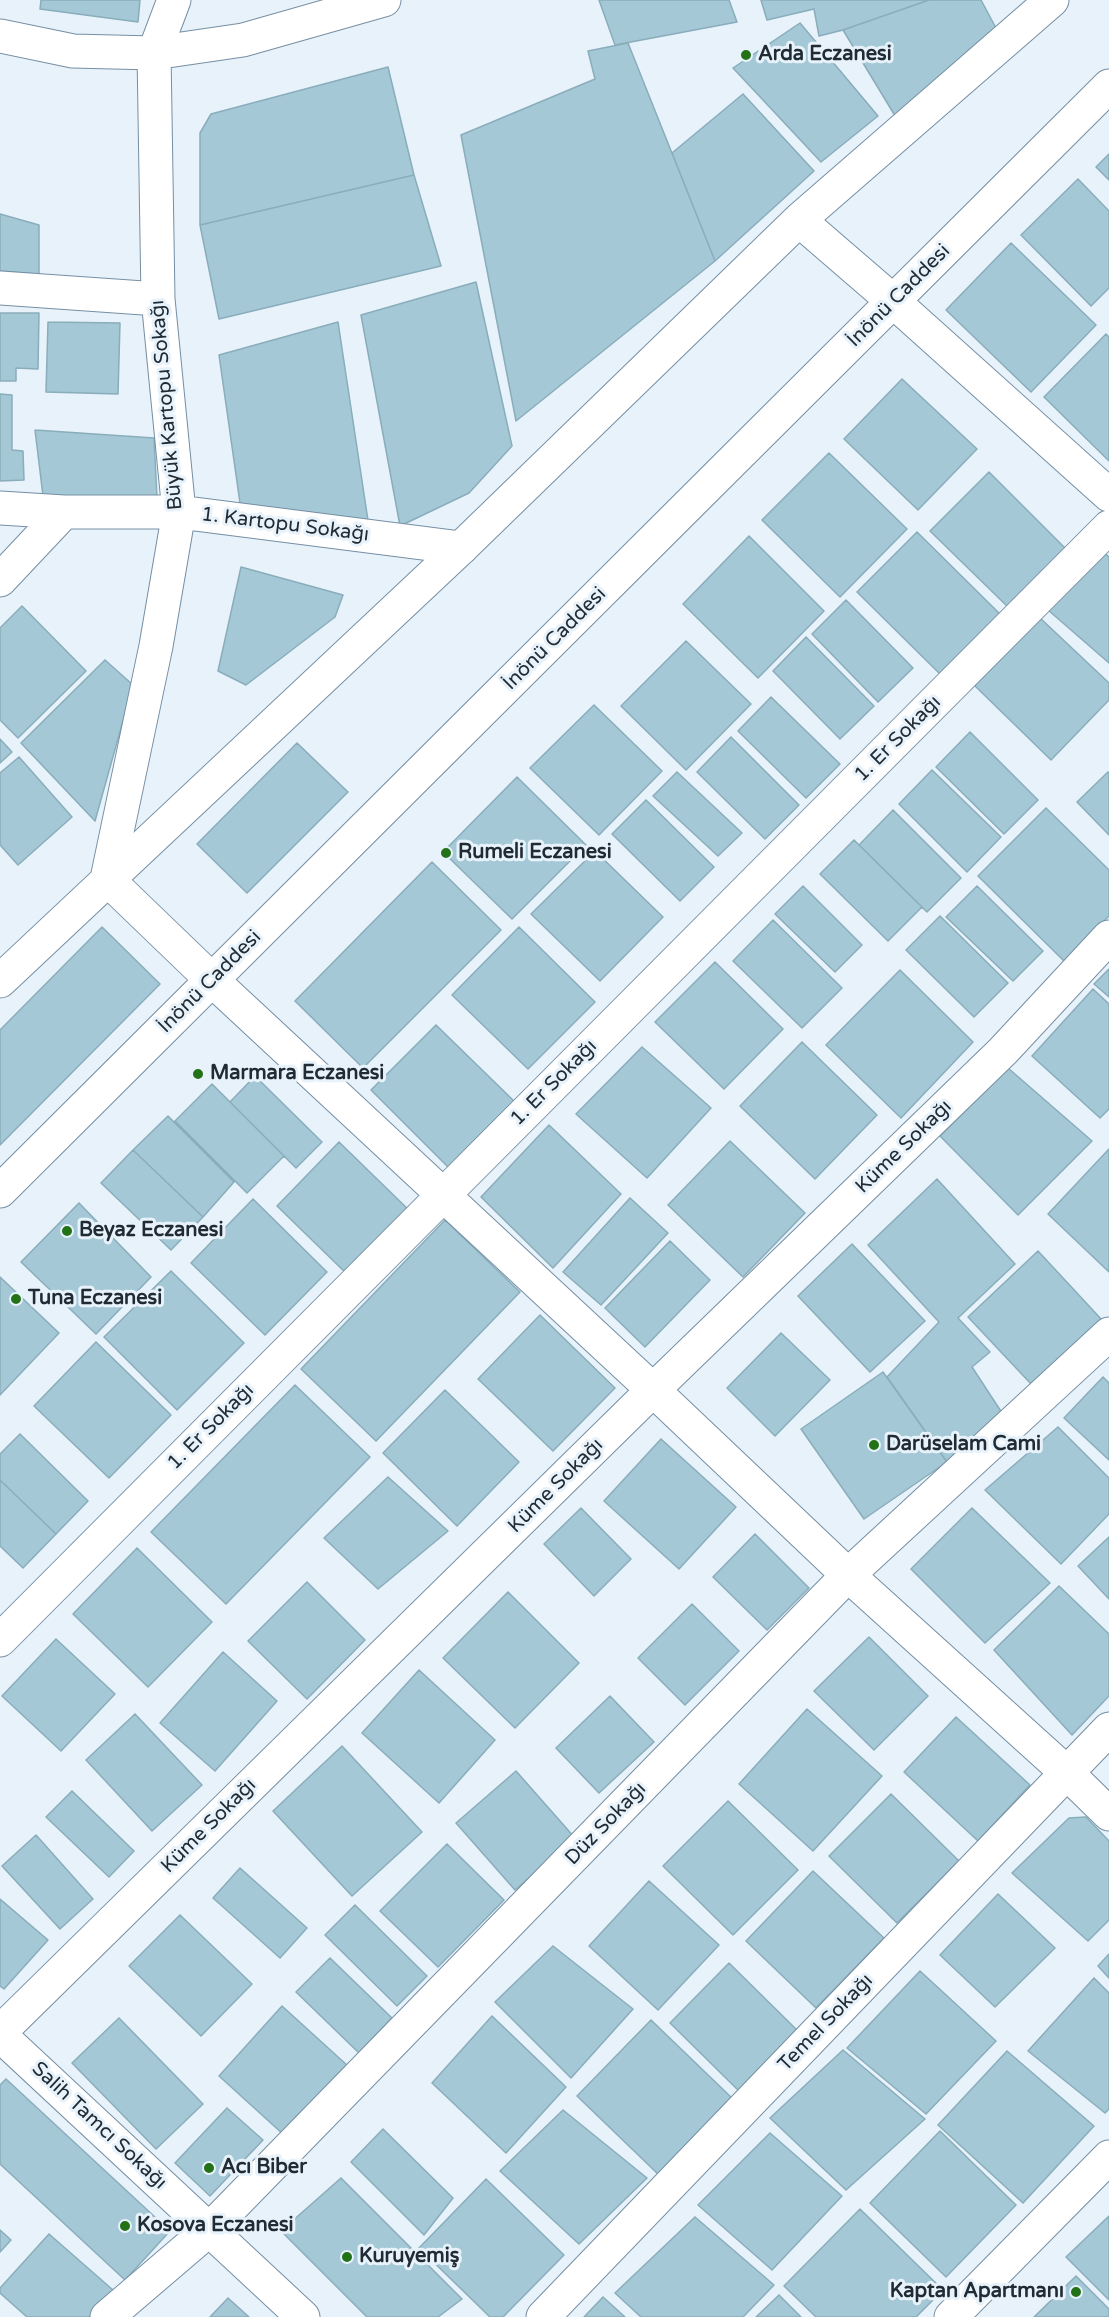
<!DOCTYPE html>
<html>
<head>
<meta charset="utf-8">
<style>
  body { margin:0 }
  canvas { display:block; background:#e7f2fb }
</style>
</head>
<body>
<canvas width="1109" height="2317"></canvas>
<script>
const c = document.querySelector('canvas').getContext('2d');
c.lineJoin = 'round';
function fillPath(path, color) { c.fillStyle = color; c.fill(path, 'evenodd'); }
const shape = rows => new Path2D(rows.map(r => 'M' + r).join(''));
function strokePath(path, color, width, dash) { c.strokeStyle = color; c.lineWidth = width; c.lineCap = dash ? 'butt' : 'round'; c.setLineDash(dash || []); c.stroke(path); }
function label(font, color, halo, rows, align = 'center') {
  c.font = font + ' "Varela Round",sans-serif'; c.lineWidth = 6; c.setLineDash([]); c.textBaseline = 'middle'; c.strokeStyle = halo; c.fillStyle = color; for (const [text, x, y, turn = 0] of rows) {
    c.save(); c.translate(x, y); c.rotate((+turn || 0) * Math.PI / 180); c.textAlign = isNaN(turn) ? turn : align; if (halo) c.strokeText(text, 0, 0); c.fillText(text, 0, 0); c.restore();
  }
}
const building = shape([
  [41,0,140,0,138,22,40,9,41,0],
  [599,0,729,0,737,22,615,45,599,0],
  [761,0,929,0,843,30,819,36,814,9,767,20,761,0],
  [929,0,981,0,996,28,897,119,843,30,929,0],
  [800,23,878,116,821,162,733,68,800,23],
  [628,43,715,261,516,421,461,135,595,79,588,51,628,43],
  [388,67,414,175,200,225,200,133,211,114,388,67],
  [743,94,814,171,715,261,672,153,743,94],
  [1109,154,1109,180,1096,167,1109,154],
  [414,175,441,266,219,319,200,225,414,175],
  [1078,179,1109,211,1109,288,1091,306,1021,235,1078,179],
  [0,214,39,225,39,274,0,271,0,214],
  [1011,243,1096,325,1031,392,946,310,1011,243],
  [476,282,512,446,469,493,400,526,361,315,476,282],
  [0,313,39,313,38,369,16,368,16,381,0,381,0,313],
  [48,322,120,323,118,394,46,392,48,322],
  [338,322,369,527,240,503,219,355,338,322],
  [1106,334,1109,337,1109,461,1044,397,1106,334],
  [902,379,977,449,918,510,844,439,902,379],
  [0,394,12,395,12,450,23,451,24,480,0,481,0,394],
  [35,430,154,438,157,498,43,496,35,430],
  [829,453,907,529,840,597,762,520,829,453],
  [989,472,1067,550,1009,608,930,531,989,472],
  [917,532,1001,615,941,675,857,592,917,532],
  [749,536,824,611,758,678,683,604,749,536],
  [1101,550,1109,557,1109,663,1048,610,1101,550],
  [241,567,343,595,335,617,246,685,218,671,241,567],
  [846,600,913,668,878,702,812,634,846,600],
  [22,606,86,671,18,738,0,720,0,628,22,606],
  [1039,617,1109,683,1109,700,1051,760,974,685,1039,617],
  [806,637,874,706,840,739,773,671,806,637],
  [686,641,751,704,686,770,621,706,686,641],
  [105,660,133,685,95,821,21,743,105,660],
  [771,697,840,764,806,798,738,731,771,697],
  [594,705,662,771,599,835,530,768,594,705],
  [970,732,1038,800,1004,834,936,767,970,732],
  [731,737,799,805,765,839,697,772,731,737],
  [0,739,12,752,0,763,0,739],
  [297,743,348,792,247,893,197,844,297,743],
  [19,757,72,817,18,865,0,845,0,773,19,757],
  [932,770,1001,837,967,872,899,804,932,770],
  [677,772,742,833,718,856,653,796,677,772],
  [1108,772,1109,773,1109,835,1077,802,1108,772],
  [517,777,586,845,512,919,443,852,517,777],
  [646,800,714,867,680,901,612,834,646,800],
  [1046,808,1109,870,1109,916,1064,961,978,876,1046,808],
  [893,810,961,878,927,912,859,845,893,810],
  [854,840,922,907,888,941,820,874,854,840],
  [595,851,663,917,600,981,531,914,595,851],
  [432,862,501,930,363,1068,295,1001,432,862],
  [803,886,862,945,835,972,775,914,803,886],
  [977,886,1043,951,1013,981,946,917,977,886],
  [940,916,1008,983,974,1017,906,950,940,916],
  [773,920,842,988,802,1028,733,961,773,920],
  [102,927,160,984,0,1145,0,1030,102,927],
  [519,927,595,1002,528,1069,452,995,519,927],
  [715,962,783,1029,724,1089,655,1022,715,962],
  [1109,969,1109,997,1094,984,1109,969],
  [900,970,973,1042,901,1118,826,1045,900,970],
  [1093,989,1109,1004,1109,1109,1100,1118,1032,1056,1093,989],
  [436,1025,515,1102,449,1168,371,1090,436,1025],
  [802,1042,877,1115,815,1179,740,1106,802,1042],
  [642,1047,711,1108,647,1178,576,1114,642,1047],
  [1008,1068,1092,1141,1018,1215,940,1136,1008,1068],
  [255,1076,322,1142,296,1168,230,1102,255,1076],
  [212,1084,284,1156,247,1193,175,1121,212,1084],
  [168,1116,234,1182,203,1217,133,1150,168,1116],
  [549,1125,621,1194,553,1268,481,1197,549,1125],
  [730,1141,805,1213,743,1277,668,1205,730,1141],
  [339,1142,414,1215,351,1278,277,1206,339,1142],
  [1109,1149,1109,1272,1048,1214,1109,1149],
  [133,1150,203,1217,171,1250,101,1183,133,1150],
  [937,1179,1015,1264,958,1318,990,1352,972,1367,1008,1422,947,1462,887,1377,939,1322,868,1245,937,1179],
  [630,1198,668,1233,601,1305,563,1272,630,1198],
  [253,1199,327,1272,265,1335,191,1263,253,1199],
  [79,1203,151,1277,96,1334,21,1262,79,1203],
  [445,1220,520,1292,376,1441,301,1369,445,1220],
  [670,1241,710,1280,645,1347,605,1308,670,1241],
  [852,1244,925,1321,870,1372,798,1296,852,1244],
  [1038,1251,1102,1320,1032,1385,968,1317,1038,1251],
  [171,1271,244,1343,177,1410,104,1337,171,1271],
  [0,1277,59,1333,0,1395,0,1277],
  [540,1315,615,1388,553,1451,478,1379,540,1315],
  [781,1333,830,1380,775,1436,727,1388,781,1333],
  [96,1342,171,1415,109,1478,34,1406,96,1342],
  [883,1372,947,1462,864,1519,801,1429,883,1372],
  [1103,1377,1109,1383,1109,1460,1064,1418,1103,1377],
  [295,1385,370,1457,226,1604,151,1532,295,1385],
  [445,1390,519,1462,457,1526,383,1453,445,1390],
  [1058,1427,1109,1478,1109,1514,1061,1564,985,1490,1058,1427],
  [20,1434,88,1501,56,1534,0,1480,0,1454,20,1434],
  [661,1439,736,1507,679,1569,604,1501,661,1439],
  [388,1477,448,1531,378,1589,324,1538,388,1477],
  [0,1480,56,1534,23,1568,0,1546,0,1480],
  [581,1508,631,1559,594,1596,544,1544,581,1508],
  [972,1508,1050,1583,985,1643,911,1569,972,1508],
  [755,1534,809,1588,767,1630,713,1577,755,1534],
  [1109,1537,1109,1599,1078,1566,1109,1537],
  [137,1548,212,1622,148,1687,73,1614,137,1548],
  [307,1582,365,1640,307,1699,248,1641,307,1582],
  [1059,1586,1109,1634,1109,1696,1072,1735,994,1650,1059,1586],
  [508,1592,579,1663,515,1728,443,1658,508,1592],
  [692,1604,739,1651,685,1705,638,1658,692,1604],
  [869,1637,928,1696,874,1750,814,1691,869,1637],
  [56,1639,115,1694,61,1751,2,1696,56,1639],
  [223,1652,277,1701,215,1771,160,1723,223,1652],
  [419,1670,495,1740,439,1803,362,1733,419,1670],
  [610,1696,654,1742,599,1793,556,1748,610,1696],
  [807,1709,882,1776,813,1851,739,1784,807,1709],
  [135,1714,202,1785,152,1831,86,1760,135,1714],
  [956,1717,1030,1785,978,1841,904,1772,956,1717],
  [342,1746,422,1832,352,1896,273,1811,342,1746],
  [516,1771,575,1838,515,1890,456,1823,516,1771],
  [72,1791,134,1851,109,1877,46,1817,72,1791],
  [891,1794,959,1861,897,1923,829,1856,891,1794],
  [728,1801,798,1870,733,1935,663,1866,728,1801],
  [1086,1817,1109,1841,1109,1920,1088,1941,1012,1873,1069,1818,1086,1817],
  [36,1835,93,1899,60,1929,2,1866,36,1835],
  [447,1844,504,1900,438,1967,380,1911,447,1844],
  [240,1868,307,1928,280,1958,213,1898,240,1868],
  [813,1871,884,1938,816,2008,746,1941,813,1871],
  [649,1881,719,1945,658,2010,589,1946,649,1881],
  [998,1894,1055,1948,995,2007,940,1955,998,1894],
  [0,1899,48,1940,4,1989,0,1986,0,1899],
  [355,1905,427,1976,397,2006,325,1935,355,1905],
  [180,1915,252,1984,201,2036,129,1966,180,1915],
  [553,1946,633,2009,571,2078,495,2002,553,1946],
  [1109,1954,1109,1978,1098,1966,1109,1954],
  [330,1958,392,2018,359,2053,296,1992,330,1958],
  [729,1963,800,2033,740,2092,670,2023,729,1963],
  [920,1971,996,2041,926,2114,847,2048,920,1971],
  [1094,1978,1109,1993,1109,2109,1105,2113,1028,2051,1094,1978],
  [282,2006,348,2066,284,2135,219,2076,282,2006],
  [492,2016,566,2087,506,2153,432,2083,492,2016],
  [119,2018,203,2104,156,2149,72,2063,119,2018],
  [651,2020,733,2099,659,2175,577,2096,651,2020],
  [843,2050,925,2119,846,2190,770,2118,843,2050],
  [1007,2051,1094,2126,1023,2203,938,2125,1007,2051],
  [6,2079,170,2231,125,2280,0,2164,0,2085,6,2079],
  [227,2108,263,2140,210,2196,175,2163,227,2108],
  [563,2110,647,2178,579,2244,500,2171,563,2110],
  [383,2129,453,2198,424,2235,351,2162,383,2129],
  [940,2131,1016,2205,946,2277,870,2203,940,2131],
  [770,2133,842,2196,772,2270,698,2205,770,2133],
  [341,2178,462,2299,438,2317,367,2317,281,2231,341,2178],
  [486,2179,564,2255,503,2317,490,2317,419,2248,486,2179],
  [860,2209,943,2290,916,2317,816,2317,784,2286,860,2209],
  [1109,2216,1109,2300,1066,2257,1109,2216],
  [695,2217,774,2285,743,2317,641,2317,615,2293,695,2217],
  [0,2230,11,2240,0,2252,0,2230],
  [49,2234,113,2290,89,2317,27,2317,0,2293,0,2288,49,2234],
  [1076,2276,1109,2309,1109,2317,1034,2317,1076,2276],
  [779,2295,801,2317,756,2317,779,2295],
  [603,2297,625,2317,584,2317,603,2297],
  [228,2298,249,2317,210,2317,228,2298]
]);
fillPath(building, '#a4c8d6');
strokePath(building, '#8aadbb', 1.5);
const street = shape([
  [0,288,158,299],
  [894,302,1109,495],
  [0,508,64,512,179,512,461,548],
  [0,580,64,512],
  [107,879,156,646,179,512,158,299,154,53,174,0],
  [212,980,653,1390,848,1575,1067,1773,1109,1814],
  [0,1640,1109,527],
  [0,2032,653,1390,1003,1051,1109,937],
  [107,2317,210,2229,848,1575,1109,1334],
  [543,2317,1109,1729],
  [951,2317,1109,2157]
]);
const secondary = shape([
  [0,36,73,51,154,53,243,40,384,0],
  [799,220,894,302],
  [107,879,212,980],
  [0,981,461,548,799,220,1052,0],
  [0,1191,1109,86],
  [0,2035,303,2317]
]);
strokePath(street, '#768fa4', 35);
strokePath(secondary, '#768fa4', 35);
strokePath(street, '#fff', 33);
strokePath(secondary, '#fff', 33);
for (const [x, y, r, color] of [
  [746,55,6,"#237218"],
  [446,853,6,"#237218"],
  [198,1074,6,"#237218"],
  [67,1231,6,"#237218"],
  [16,1299,6,"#237218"],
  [874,1445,6,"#237218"],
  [209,2168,6,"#237218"],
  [125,2226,6,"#237218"],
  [347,2257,6,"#237218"],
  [1076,2292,6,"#237218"]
]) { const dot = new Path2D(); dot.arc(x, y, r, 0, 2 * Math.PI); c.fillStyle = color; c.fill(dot); strokePath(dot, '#e7f2fb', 2); }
label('bold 20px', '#212b34', '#e7f2fb', [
  ["Arda Eczanesi",758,55],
  ["Rumeli Eczanesi",458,853],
  ["Marmara Eczanesi",210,1074],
  ["Beyaz Eczanesi",79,1231],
  ["Tuna Eczanesi",28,1299],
  ["Darüselam Cami",886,1445],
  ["Acı Biber",221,2168],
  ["Kosova Eczanesi",137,2226],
  ["Kuruyemiş",359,2257],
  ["Kaptan Apartmanı",1064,2292,"right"]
], 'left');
label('20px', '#212b34', '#e7f2fb', [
  ["İnönü Caddesi",899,296,-45],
  ["Büyük Kartopu Sokağı",167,405,-95],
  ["1. Kartopu Sokağı",285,525,7],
  ["İnönü Caddesi",555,639,-45],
  ["1. Er Sokağı",898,739,-45],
  ["İnönü Caddesi",210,982,-45],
  ["1. Er Sokağı",554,1083,-45],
  ["Küme Sokağı",904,1147,-44],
  ["1. Er Sokağı",211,1427,-45],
  ["Küme Sokağı",556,1486,-45],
  ["Düz Sokağı",606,1824,-46],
  ["Küme Sokağı",209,1826,-45],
  ["Temel Sokağı",826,2023,-46],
  ["Salih Tamcı Sokağı",99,2126,43]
]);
</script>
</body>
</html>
